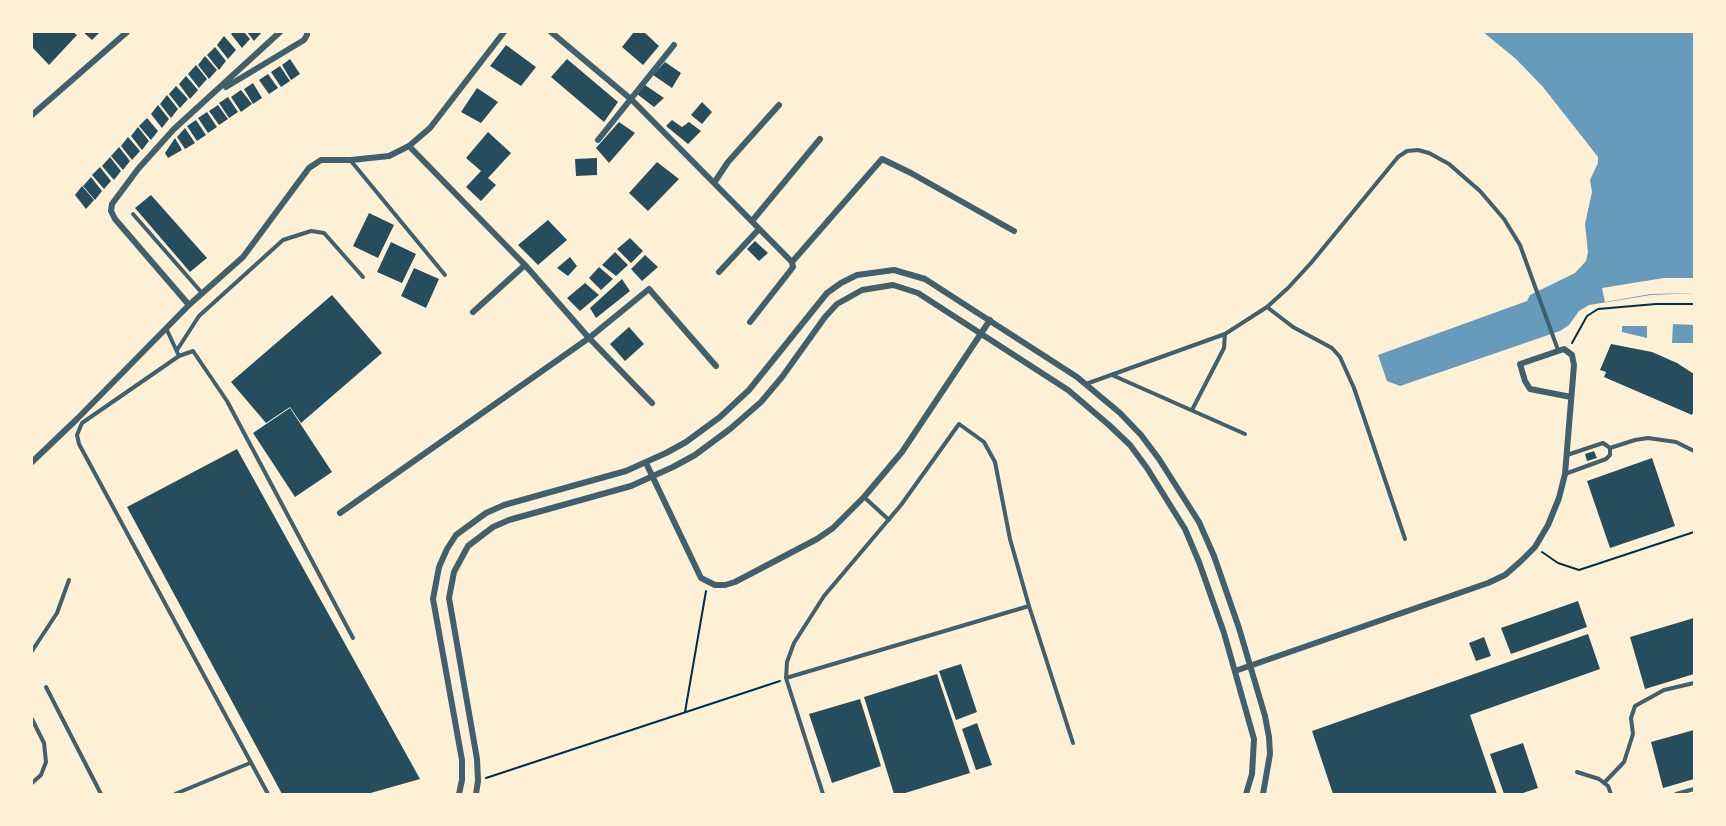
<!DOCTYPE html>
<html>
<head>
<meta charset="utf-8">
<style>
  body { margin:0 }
  #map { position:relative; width:1726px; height:826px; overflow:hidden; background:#fdf0d5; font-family:"Fira Sans",sans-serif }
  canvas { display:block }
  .frame { position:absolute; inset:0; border:33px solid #fdf0d5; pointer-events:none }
</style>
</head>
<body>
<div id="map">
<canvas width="1726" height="826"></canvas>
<div class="frame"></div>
</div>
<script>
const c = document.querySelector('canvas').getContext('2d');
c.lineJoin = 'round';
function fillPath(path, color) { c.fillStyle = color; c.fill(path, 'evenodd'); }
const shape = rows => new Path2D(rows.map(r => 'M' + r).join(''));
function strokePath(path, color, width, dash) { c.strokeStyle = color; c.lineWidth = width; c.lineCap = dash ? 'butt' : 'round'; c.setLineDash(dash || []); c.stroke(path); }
fillPath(shape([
  [1483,32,1694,32,1694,293,1651,295,1589,305,1579,311,1569,325,1560,331,1400,386,1387,381,1378,355,1527,301,1530,295,1575,273,1586,261,1588,252,1585,224,1592,192,1590,180,1598,163,1598,157,1543,87,1516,59],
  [1673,324,1694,325,1694,343,1672,343],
  [1622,326,1647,326,1647,338,1622,332]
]), '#669bbc');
fillPath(shape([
  [1664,278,1694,278,1694,293,1651,294,1605,302,1602,288]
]), '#fdf0d5');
fillPath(shape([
  [32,32,73,32,77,35,49,65,32,47],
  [83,32,100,32,92,40],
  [233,32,244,32,250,39,242,48,231,34],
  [247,32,262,32,254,41],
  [634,32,644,32,659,46,643,65,622,47],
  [224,36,236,50,228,59,217,45],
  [506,45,536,67,521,86,490,66],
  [215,47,226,61,219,70,207,55],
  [205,56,217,70,209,79,198,65],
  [290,59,300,74,291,80,282,65],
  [567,59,618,102,604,122,551,77],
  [665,62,681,73,672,88,653,75],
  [196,65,207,79,199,88,188,74],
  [280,66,290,81,281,87,271,72],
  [268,74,278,88,269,94,259,80],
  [186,76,198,90,190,99,179,84],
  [253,83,262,98,253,104,244,89],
  [645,85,664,98,654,107,637,94],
  [176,86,188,99,180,108,169,94],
  [477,88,498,102,481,123,461,112],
  [241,90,252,104,241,112,231,97],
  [167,95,178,109,171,118,160,104],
  [228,97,238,112,229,118,219,103],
  [702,102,712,112,702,124,691,115],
  [158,105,169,119,162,128,151,114],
  [218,105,228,119,219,125,209,111],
  [207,112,217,127,208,133,198,118],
  [147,118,158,131,151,140,139,126],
  [196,120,206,135,197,141,187,126],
  [672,120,682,127,689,122,701,131,688,144,666,126],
  [619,122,635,133,609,163,596,148],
  [138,127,149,141,142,150,131,136],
  [185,128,195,143,185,149,177,137],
  [488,132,511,153,488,178,496,185,481,201,466,187,481,171,466,158],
  [128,137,140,151,132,160,121,146],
  [175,138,182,150,168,158,165,153],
  [119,147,130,161,123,170,111,156],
  [110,157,121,171,114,180,102,166],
  [597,158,597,175,576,176,575,159],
  [657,162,679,179,648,211,629,193],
  [100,167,111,181,104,189,92,175],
  [91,177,102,191,95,200,83,186],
  [82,186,94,200,86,209,75,195],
  [151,195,207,258,190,272,135,208],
  [369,213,394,225,378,258,353,246],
  [548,220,567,240,538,265,518,245],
  [630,238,643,251,631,263,617,249],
  [755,241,768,253,759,261,747,249],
  [391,242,416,254,402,283,377,272],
  [615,252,628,265,616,276,602,265],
  [645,255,658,267,642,281,631,269],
  [570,257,577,266,568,276,557,268],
  [599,267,613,279,601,290,589,278],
  [414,268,439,279,426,308,401,296],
  [622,279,630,291,596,318,590,308],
  [585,283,599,295,580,311,567,298],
  [332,295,382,353,301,423,290,407,266,423,231,382],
  [629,327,644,344,625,361,610,344],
  [1611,344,1652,352,1677,363,1694,374,1694,410,1692,415,1604,377,1606,372,1600,370],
  [290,408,332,472,295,497,253,433],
  [237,449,420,779,367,794,282,794,127,507],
  [1594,451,1597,458,1587,461,1585,454],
  [1652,458,1675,526,1610,548,1587,481],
  [1578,601,1587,627,1511,654,1501,628],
  [1694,618,1694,674,1645,689,1630,637],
  [1588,634,1600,669,1470,715,1497,794,1333,794,1312,731],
  [1484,637,1491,656,1476,661,1469,643],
  [961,664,977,712,956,720,939,671],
  [937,674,970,773,902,794,894,794,864,697],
  [860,699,881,766,832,783,809,714],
  [977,723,992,765,976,770,962,729],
  [1694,730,1694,779,1663,788,1651,742],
  [1523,743,1538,788,1520,794,1504,794,1490,754]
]), '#264d5e');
strokePath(shape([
  [1572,343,1587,316,1598,309,1656,304,1694,304],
  [1542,552,1558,563,1579,570,1694,532],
  [685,712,706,591],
  [486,778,780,681]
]), '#003049', 2);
strokePath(shape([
  [351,161,445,275],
  [133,214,202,293],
  [1267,307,1293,327,1332,348,1340,357,1354,388,1405,539],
  [166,328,179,356],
  [177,350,199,316,283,240,311,231,324,233,363,277],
  [1112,375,1245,434],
  [1086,384,1225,334,1267,307,1288,288,1311,263,1398,157,1407,151,1418,150,1429,153,1449,164,1480,191,1504,219,1520,245,1558,350],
  [1192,410,1224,348,1225,334],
  [1610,448,1635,440,1648,438,1676,442,1694,451],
  [1567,455,1603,443,1610,448],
  [1565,474,1606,459,1610,455,1610,448],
  [864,497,889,520],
  [32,651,57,613,69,580],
  [786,678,1029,606],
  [46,687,101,794],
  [32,719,44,743,46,762,41,775,32,783],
  [1577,772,1599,779,1608,786,1611,794],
  [1604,783,1624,762,1633,734,1631,718,1635,706,1664,690,1694,683],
  [175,794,250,763],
  [268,794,79,444,77,435,82,423,179,356,193,351,227,401,353,638],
  [823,794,786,678,787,662,794,643,824,596,901,505,959,424,984,442,995,462,1010,539,1029,606,1073,743],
  [1676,794,1694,789]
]), '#3f606c', 4);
strokePath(shape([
  [551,32,632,100,792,262],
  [226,87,304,40,307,35,307,32],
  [32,115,127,32],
  [598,140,674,45],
  [409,146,525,265,589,338,652,403],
  [714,183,728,162,779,105],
  [752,221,820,139],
  [719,272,759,229],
  [189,305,115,219,111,211,112,204,138,169,174,129,280,32],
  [473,312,525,265],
  [750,322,790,271,793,267,792,262,882,159,911,173,1014,231],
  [32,462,77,419,189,305,243,257,309,168,321,160,351,160,389,156,409,146,430,128,504,32],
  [646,463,701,578,715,585,725,585,735,582,817,539,833,528,864,497,902,452,990,320],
  [340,513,589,338,649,289,716,366],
  [1235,671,1488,583,1505,575,1521,561,1535,547,1548,525,1559,498,1565,474,1574,365,1572,355,1564,349,1520,364,1525,381,1530,389,1571,397],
  [459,794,462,780,462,760,433,599,439,567,447,549,456,535,486,513,504,505,626,471,666,453,686,442,720,417,749,390,827,293,841,283,857,275,894,270,925,279,1077,377,1120,413,1141,435,1159,459,1199,522,1214,556,1239,628,1265,716,1269,737,1270,754,1263,794],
  [476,794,478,781,477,759,449,598,454,572,468,546,493,527,509,520,631,486,673,467,695,455,730,429,761,402,782,377,825,317,837,304,862,290,893,285,918,293,1068,390,1109,425,1130,445,1147,468,1185,529,1199,562,1224,633,1254,739,1252,774,1246,794]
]), '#3f606c', 6);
</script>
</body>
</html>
